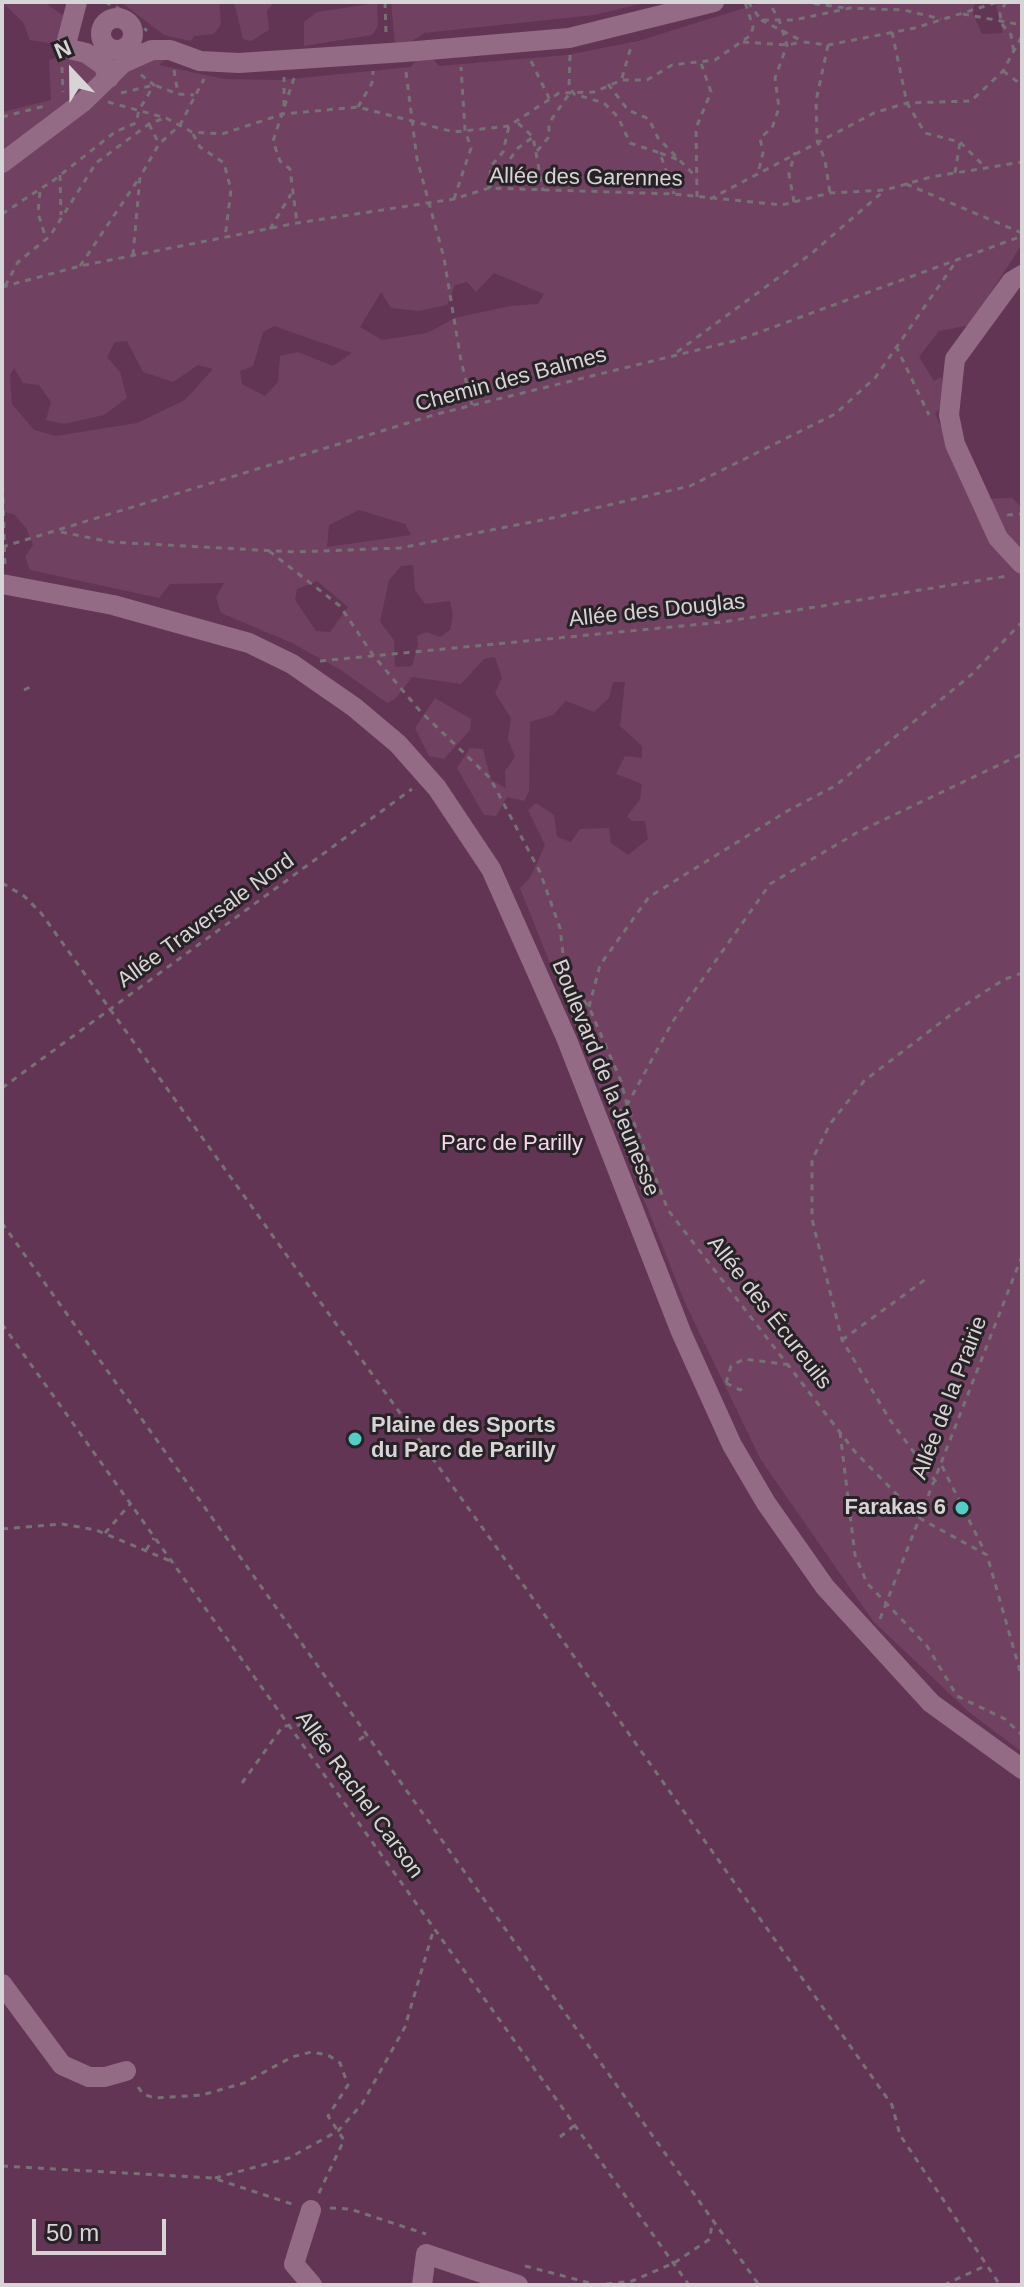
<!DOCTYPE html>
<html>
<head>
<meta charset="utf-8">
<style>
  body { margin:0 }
  #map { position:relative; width:1024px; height:2287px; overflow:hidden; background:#312b2f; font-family:Helvetica,sans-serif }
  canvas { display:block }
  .frame { position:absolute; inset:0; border:4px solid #d7d4d6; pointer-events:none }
  .north { position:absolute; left:32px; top:32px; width:80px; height:80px; -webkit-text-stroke:6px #272225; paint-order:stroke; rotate:338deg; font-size:22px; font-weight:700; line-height:32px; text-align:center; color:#d7d4d6 }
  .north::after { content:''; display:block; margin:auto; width:28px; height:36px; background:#d7d4d6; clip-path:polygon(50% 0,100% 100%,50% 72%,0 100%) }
  .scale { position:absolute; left:32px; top:2219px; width:134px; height:36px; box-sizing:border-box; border:4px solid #d7d4d6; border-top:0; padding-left:10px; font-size:24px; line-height:28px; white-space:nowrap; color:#d7d4d6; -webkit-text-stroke:6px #272225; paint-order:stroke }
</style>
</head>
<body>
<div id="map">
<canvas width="1024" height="2287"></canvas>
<div class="frame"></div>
<div class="north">N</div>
<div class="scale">50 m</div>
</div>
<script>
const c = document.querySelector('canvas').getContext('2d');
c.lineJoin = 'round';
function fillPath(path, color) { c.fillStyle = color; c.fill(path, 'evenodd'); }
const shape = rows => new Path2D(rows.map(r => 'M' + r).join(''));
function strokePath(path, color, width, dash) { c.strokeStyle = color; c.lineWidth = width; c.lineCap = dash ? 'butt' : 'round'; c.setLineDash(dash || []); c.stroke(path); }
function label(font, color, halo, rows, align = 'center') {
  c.font = font + ' Helvetica,sans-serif'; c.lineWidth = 6; c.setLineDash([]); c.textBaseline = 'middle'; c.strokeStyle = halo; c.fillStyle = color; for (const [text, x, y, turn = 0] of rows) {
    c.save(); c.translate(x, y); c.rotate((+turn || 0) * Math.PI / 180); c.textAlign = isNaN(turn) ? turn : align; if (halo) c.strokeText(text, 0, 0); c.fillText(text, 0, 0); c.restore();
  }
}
fillPath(shape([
  [2,2,1022,2,1022,2285,2,2285]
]), '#633554');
fillPath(shape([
  [2,2,44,2,65,17,63,38,49,43,30,40,23,22],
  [121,2,219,2,221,24,214,34,194,36,191,41,164,35],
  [234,2,274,2,267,11,269,30,251,41,243,39],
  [391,2,648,2,594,15,424,33,408,44,395,45],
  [764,2,976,2,972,11,982,34,1003,33,995,2,1022,2,1022,244,970,325,939,331,919,357,934,381,941,377,947,401,935,414,976,499,1012,498,1022,508,1022,1752,970,1713,873,1621,761,1460,686,1305,520,888,530,878,545,845,528,810,536,803,554,815,557,837,571,842,580,829,609,828,611,843,628,855,648,839,645,821,632,821,627,816,640,800,642,784,616,774,625,756,642,758,642,746,620,726,625,682,613,682,609,698,594,712,566,701,553,715,530,722,529,791,524,801,507,797,496,816,484,815,457,768,470,748,483,749,491,780,506,788,505,771,515,757,508,739,511,718,495,693,502,678,495,657,484,659,461,684,412,677,395,699,387,703,341,670,292,643,221,613,216,597,224,583,170,584,159,598,30,570,25,557,33,545,26,528,14,514,2,512,2,112,51,100,49,60,69,54,130,67,146,59,169,56,159,65,224,79,280,80,411,67,421,54,429,54,439,66,567,55,638,41],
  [494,273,544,294,538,304,510,306,455,318,427,333,382,340,360,327,381,292,391,308,418,311,447,305,455,285,467,282,476,292],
  [274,326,311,339,352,353,333,366,298,352,280,356,278,382,265,396,242,384,240,371,253,366,263,332],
  [127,341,143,372,173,382,198,365,213,369,185,400,137,423,56,436,34,430,12,404,10,375,14,368,23,383,39,385,51,402,46,420,64,424,104,415,127,398,120,372,107,357,115,342],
  [359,510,405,524,411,535,327,547,329,525],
  [413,565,415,590,425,604,450,601,453,615,450,630,440,637,426,632,417,636,418,644,412,666,395,667,394,640,380,622,389,580,401,566],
  [317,581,348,607,330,632,316,631,295,600,297,589],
  [377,3,378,26,372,35,304,46,304,22,317,12],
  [435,698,471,719,470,730,444,759,429,756,415,728]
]), '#714161');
strokePath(shape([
  [105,2,130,14,147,31],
  [385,2,386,34],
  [748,2,761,20,794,20,850,8,904,10,941,19],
  [802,2,846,8],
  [1006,2,1000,13,1001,23,1011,35,1014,53],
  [963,14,1022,25],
  [761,20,804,42,828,45,915,28,998,2],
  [892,32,907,103,925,133,960,142,986,168],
  [743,42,787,45,802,42],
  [828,45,816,101,817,140,825,160,830,193],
  [570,55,569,86,574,94,604,103,618,117,630,143,660,153,674,194],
  [531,61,550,100],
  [62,67,63,92],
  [174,70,178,94],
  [1003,71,1022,85],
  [406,72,417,159,444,258,461,361,472,405],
  [294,78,273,141,280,161,290,169,297,223],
  [622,78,632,43],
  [608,84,628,110,649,119,658,138,697,178],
  [121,93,154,85,178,94,194,95],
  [108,102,166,118,192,132,222,134,283,114,358,107,454,132,509,126,559,93,594,92,622,80,647,80,672,65,715,60,751,35,753,27,745,2],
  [284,106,284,77],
  [358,107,372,83,373,71],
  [2,117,45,106],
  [518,123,533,137,543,191],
  [149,124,158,142],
  [193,134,200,147,224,163,231,190,225,238],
  [537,151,549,137,549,123,569,94],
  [660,153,679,160],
  [759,169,763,153,760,138,772,128,779,108,775,78,787,45,779,20,769,2],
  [955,173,960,142],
  [60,175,61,215],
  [906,184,1022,233],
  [489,188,491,166,503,152,509,126],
  [489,188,518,148,533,137],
  [40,192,38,213,46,239],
  [697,197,696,128,711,92,701,63],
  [454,199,471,148,465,130,461,67],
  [710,199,874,113,907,103,971,101,1003,71,1022,36],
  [794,202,789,174,795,152],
  [2,214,54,180,115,132,136,123,139,110,154,85,140,74],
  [270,229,291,194],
  [133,255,140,177,159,144,180,125,204,79],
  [80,266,138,180],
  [5,286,18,262,50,236,96,163,149,124,164,118],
  [2,287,80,266,297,223,454,199,489,188,674,194,782,205,830,193,885,190,931,177,1022,162],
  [896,346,929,415],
  [677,352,812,253,885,190],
  [2,462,5,567],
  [1007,515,1022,514],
  [61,532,111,542,295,552,400,548,557,517,690,486,835,414,875,378,957,260],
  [2,547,437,414,738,340,1022,236],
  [269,551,340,606,373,655,420,711,490,778,540,872,560,928,566,979,589,1007,621,1081,627,1105,668,1210,856,1453,921,1519,987,1555,1022,1678],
  [320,661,723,622,1007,576],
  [24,690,30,687],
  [2,883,24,896,41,913,517,1576,892,2105,900,2135,1000,2285],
  [589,1007,600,965,649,897,789,810,835,786,971,675,1022,622],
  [2,1088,412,789],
  [617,1113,627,1105,673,1021,770,884,858,832,1022,754],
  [2,1223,759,2285],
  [2,1324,689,2285],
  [842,1340,926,1279],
  [726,1383,731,1366,744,1359,791,1365],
  [726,1383,740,1390,746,1387],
  [840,1432,855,1555,867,1583,927,1646,957,1696,1005,1719,1022,1735],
  [942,1466,985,1552],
  [936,1482,890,1420,842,1340,812,1219,812,1160,830,1124,864,1081,957,1010,1003,980,1022,973],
  [2,1529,62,1524,96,1530,175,1563],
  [105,1533,131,1503],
  [146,1550,154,1538],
  [880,1619,1022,1256],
  [359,1740,366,1735],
  [242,1783,283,1726,302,1725,322,1729],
  [138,2087,143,2094,154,2098,202,2095,244,2083,292,2057,311,2052,328,2055,340,2063,348,2085,328,2116,344,2140,318,2195],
  [560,2137,575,2125],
  [2,2166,213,2178,295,2205],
  [215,2178,289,2158,338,2131,362,2104,405,2027,434,1928],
  [330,2208,350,2209,426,2234],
  [525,2266,598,2285,632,2281,674,2263,710,2239,712,2222],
  [944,2285,987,2265]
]), '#767174', 3, [6, 6]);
strokePath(shape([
  [77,2,65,48,86,53,103,65,109,78],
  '101 34a16 16 0 1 1 32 0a16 16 0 1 1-32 0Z',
  [2,163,83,102,123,63,152,50,170,50,200,61,239,63,405,52,569,38,714,2],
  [1022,275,1012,281,955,359,949,415,955,444,998,538,1022,564],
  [2,584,113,605,249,643,292,664,354,707,398,744,437,788,491,869,567,1040,681,1332,732,1445,766,1503,825,1587,931,1703,1022,1769],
  [2,1984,62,2065,89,2077,105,2077,126,2071],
  [311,2210,294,2264,312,2285],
  [422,2285,426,2254,518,2285]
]), '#936b85', 20);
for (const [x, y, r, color] of [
  [355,1439,8,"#54cdc7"],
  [962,1508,8,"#54cdc7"]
]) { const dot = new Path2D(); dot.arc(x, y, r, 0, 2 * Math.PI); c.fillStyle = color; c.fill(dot); strokePath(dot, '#272225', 3); }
label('22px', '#d7d4d6', '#272225', [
  ["Allée des Garennes",586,178,1],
  ["Chemin des Balmes",511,380,-15],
  ["Allée des Douglas",657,611,-6],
  ["Allée Traversale Nord",206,921,-36],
  ["Boulevard de la Jeunesse",605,1078,68],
  ["Allée des Écureuils",769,1313,52],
  ["Allée de la Prairie",950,1398,-69],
  ["Allée Rachel Carson",359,1795,54]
]);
label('22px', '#f7d7eb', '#272225', [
  ["Parc de Parilly",512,1144]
]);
label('bold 22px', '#d7d4d6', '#272225', [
  ["Plaine des Sports",371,1426],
  ["du Parc de Parilly",371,1451],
  ["Farakas 6",946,1508,"right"]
], 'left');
</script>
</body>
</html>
